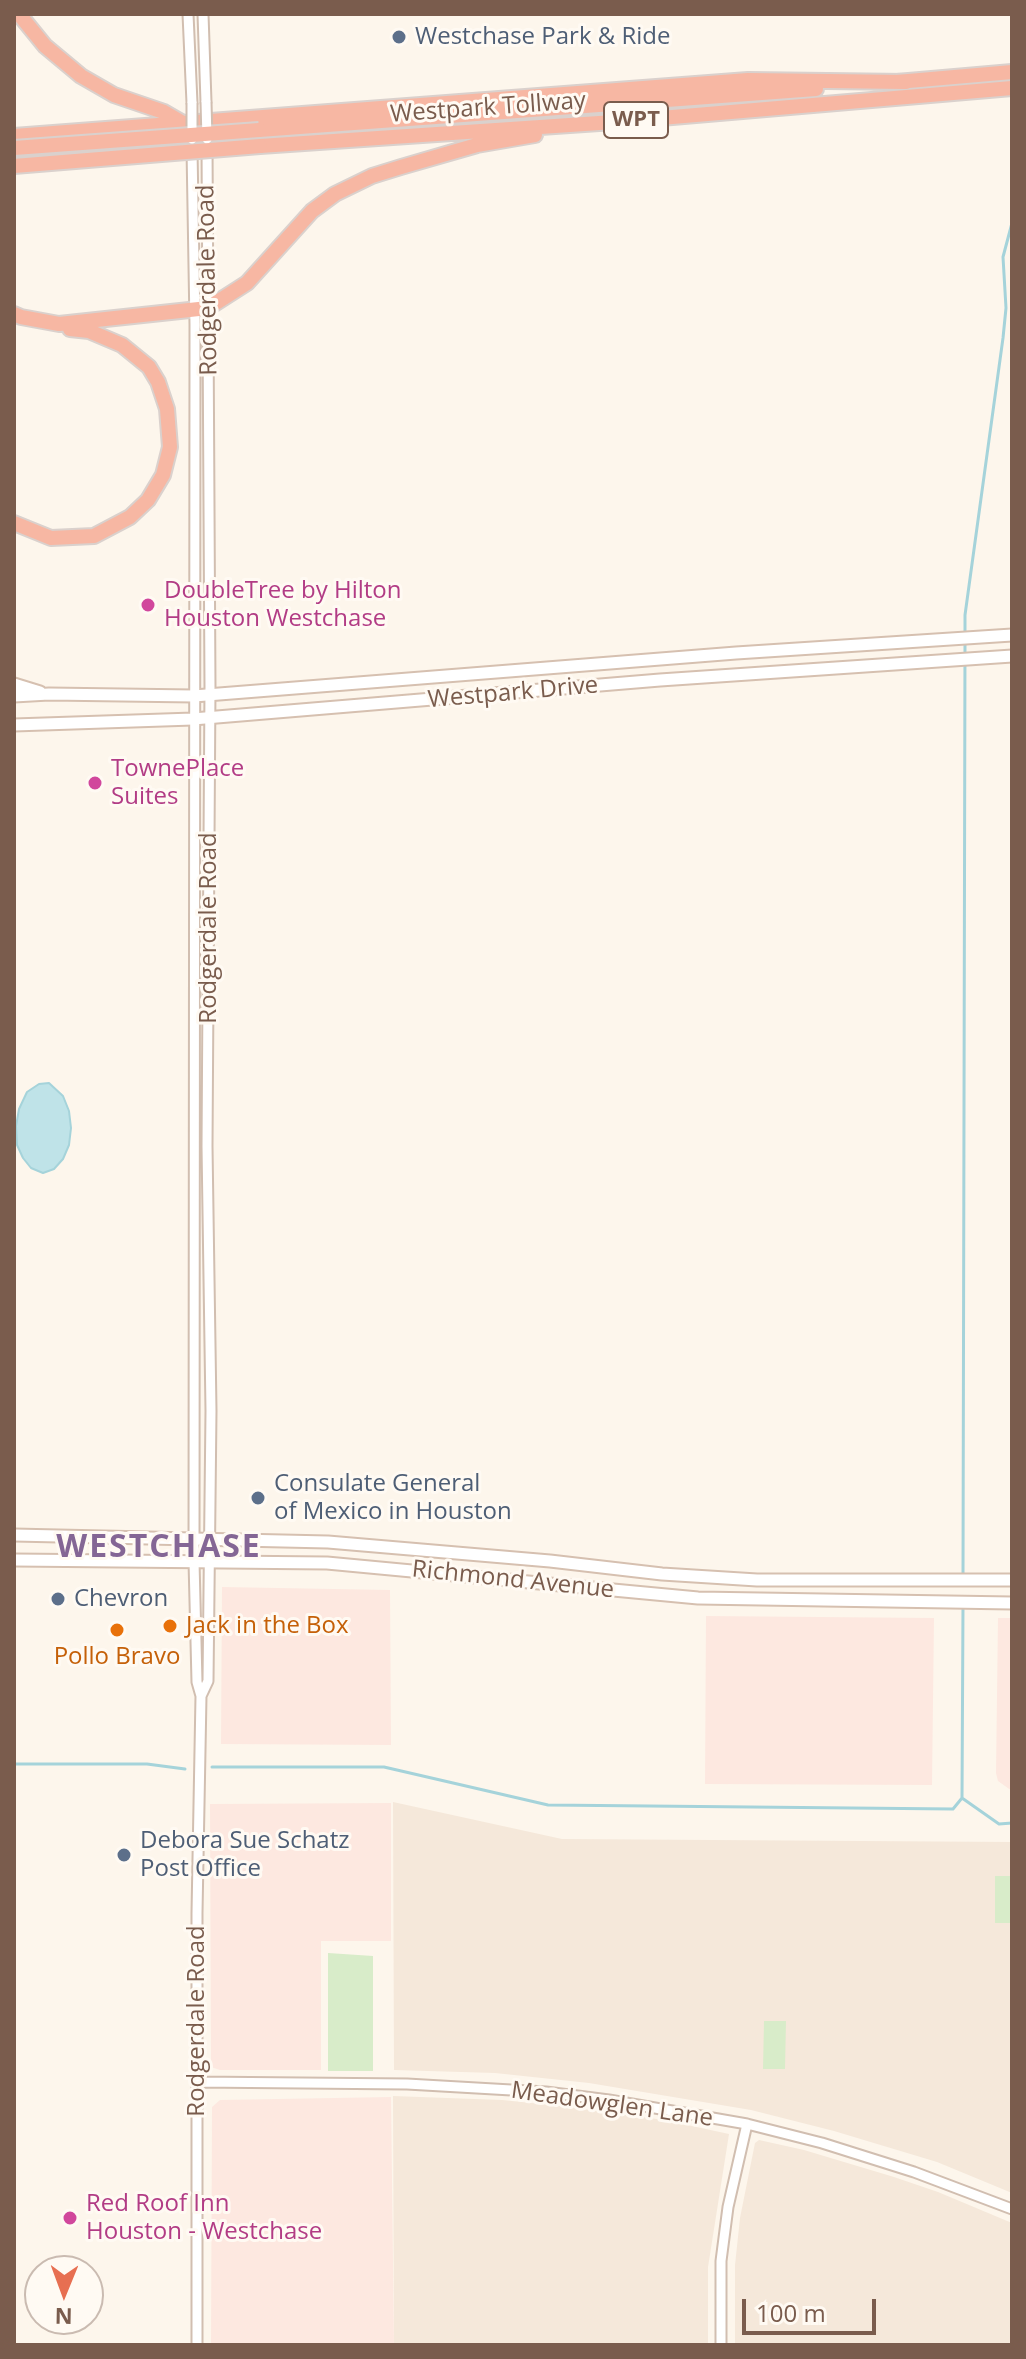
<!DOCTYPE html>
<html>
<head>
<meta charset="utf-8">
<style>
  body { margin:0 }
  #map { position:relative; width:1026px; height:2359px; overflow:hidden; background:#fdf6ec; font-family:"Open Sans",sans-serif }
  canvas { display:block }
  .frame { position:absolute; inset:0; border:16px solid #7a5c4d; pointer-events:none }
  .north { position:absolute; left:24px; top:2255px; width:80px; height:80px; box-sizing:border-box; background:#fffaf3; border:2px solid #cabbb1; border-radius:50%; rotate:181deg; font-size:22px; font-weight:700; line-height:32px; text-align:center; color:#7a5c4d }
  .north::after { content:''; display:block; margin:auto; width:28px; height:36px; background:#e76f51; clip-path:polygon(50% 0,100% 100%,50% 72%,0 100%) }
  .scale { position:absolute; left:742px; top:2299px; width:134px; height:36px; box-sizing:border-box; border:4px solid #7a5c4d; border-top:0; padding-left:10px; font-size:24px; line-height:28px; white-space:nowrap; color:#7a5c4d; -webkit-text-stroke:6px #fffaf3; paint-order:stroke }
</style>
</head>
<body>
<div id="map">
<canvas width="1026" height="2359"></canvas>
<div class="frame"></div>
<div class="north">N</div>
<div class="scale">100 m</div>
</div>
<script>
const c = document.querySelector('canvas').getContext('2d');
c.lineJoin = 'round';
function fillPath(path, color) { c.fillStyle = color; c.fill(path, 'evenodd'); }
const shape = rows => new Path2D(rows.map(r => 'M' + r).join(''));
function strokePath(path, color, width, dash) { c.strokeStyle = color; c.lineWidth = width; c.lineCap = dash ? 'butt' : 'round'; c.setLineDash(dash || []); c.stroke(path); }
function label(font, color, halo, rows, align = 'center') {
  c.font = font + ' "Open Sans",sans-serif'; c.lineWidth = 6; c.setLineDash([]); c.textBaseline = 'middle'; c.strokeStyle = halo; c.fillStyle = color; for (const [text, x, y, turn = 0] of rows) {
    c.save(); c.translate(x, y); c.rotate((+turn || 0) * Math.PI / 180); c.textAlign = isNaN(turn) ? turn : align; if (halo) c.strokeText(text, 0, 0); c.fillText(text, 0, 0); c.restore();
  }
}
fillPath(shape([
  [393,1802,562,1839,1012,1842,1012,2193,937,2162,834,2131,751,2110,589,2083,495,2073,394,2070],
  [393,2096,502,2100,561,2106,664,2120,729,2134,708,2267,708,2345,394,2345],
  [759,2140,804,2150,894,2177,938,2192,1012,2223,1012,2345,735,2345,735,2265,740,2218,755,2143]
]), '#f5e8da');
fillPath(shape([
  [222,1587,390,1590,391,1745,221,1744],
  [706,1616,934,1618,932,1785,705,1784],
  [998,1618,1012,1618,1012,1791,998,1781,996,1773],
  [391,1803,391,1941,321,1941,321,2070,220,2070,211,2067,210,1804],
  [391,2097,394,2345,211,2345,212,2107,220,2100]
]), '#fde8e0');
fillPath(shape([
  [995,1876,1012,1876,1012,1923,995,1923],
  [328,1953,373,1956,373,2071,328,2071],
  [764,2021,786,2021,785,2069,763,2069]
]), '#d8ecc9');
const water = shape([
  [49,1083,63,1096,69,1111,71,1128,69,1145,63,1159,54,1169,43,1173,31,1168,23,1158,17,1145,16,1126,19,1109,27,1092,39,1084,49,1083]
]);
fillPath(water, '#bfe3e8');
strokePath(water, '#a5d3da', 2);
strokePath(shape([
  [965,633,965,615,1003,338,1006,308,1003,257,1012,223],
  [963,1577,965,641],
  [14,1764,147,1764,185,1769],
  [212,1767,384,1767,548,1805,953,1809,962,1798,963,1605],
  [962,1798,999,1824,1012,1823]
]), '#a5d3da', 3);
const tertiary = shape([
  [188,14,192,103],
  [203,14,206,102],
  [192,149,195,325,194,1561,197,1682,201,1696,197,1913,197,2345],
  [201,1696,208,1681,211,1411,207,1146,210,687,207,145],
  [198,2082,407,2084,546,2092,609,2100,747,2124,822,2143,914,2172,1012,2209],
  [721,2345,721,2261,728,2207,747,2124]
]);
const secondary = shape([
  [14,684,40,692],
  [14,696,49,694,194,696,736,653,1012,635],
  [14,725,193,719,660,680,1012,656],
  [14,1535,328,1542,550,1561,662,1574,757,1580,1012,1580],
  [14,1560,327,1563,698,1598,1012,1603]
]);
const motorway = shape([
  [19,14,45,46,81,76,114,95,164,112,183,123],
  [897,82,1012,72],
  [259,130,816,89],
  [14,136,748,80,906,82],
  [260,146,614,122,1012,88],
  [14,314,21,317,59,324,208,308,247,283,312,211,335,194,372,176,401,167,477,145,535,135],
  [14,523,51,538,94,536,130,517,148,500,163,475,170,447,167,409,158,382,149,367,122,345,89,331,70,329]
]);
strokePath(tertiary, '#d1beb0', 13);
strokePath(secondary, '#d6c0b0', 15);
strokePath(motorway, '#dad1cd', 18);
strokePath(tertiary, '#fff', 9);
strokePath(secondary, '#fff', 11);
strokePath(motorway, '#f7b7a3', 14);
const tertiaryBridge = shape([
  [206,102,207,139],
  [192,103,192,139]
]);
const motorwayBridge = shape([
  [14,148,259,130],
  [14,166,260,146]
]);
strokePath(tertiaryBridge, '#d1beb0', 13, []);
strokePath(motorwayBridge, '#dad1cd', 18, []);
strokePath(tertiaryBridge, '#fff', 9);
strokePath(motorwayBridge, '#f7b7a3', 14);
for (const [x, y, r, color] of [
  [399,37,8,"#5c6f8a"],
  [148,605,8,"#d1479c"],
  [95,783,8,"#d1479c"],
  [258,1498,8,"#5c6f8a"],
  [58,1599,8,"#5c6f8a"],
  [170,1626,8,"#e8710a"],
  [117,1630,8,"#e8710a"],
  [124,1855,8,"#5c6f8a"],
  [70,2218,8,"#d1479c"]
]) { const dot = new Path2D(); dot.arc(x, y, r, 0, 2 * Math.PI); c.fillStyle = color; c.fill(dot); strokePath(dot, '#fffaf3', 3); }
for (const [x, y, w] of [
  [636,120,64]
]) { const box = new Path2D(); box.roundRect(x - w / 2, y - 18, w, 36, 6); c.fillStyle = '#fffaf3'; c.fill(box); strokePath(box, '#7a5c4d', 2); }
label('bold 22px', '#7a5c4d', null, [
  ["WPT",636,120]
]);
label('24px', '#4e5e75', '#fffaf3', [
  ["Westchase Park & Ride",415,37],
  ["Consulate General",274,1484],
  ["of Mexico in Houston",274,1512],
  ["Chevron",74,1599],
  ["Debora Sue Schatz",140,1841],
  ["Post Office",140,1869]
], 'left');
label('24px', '#7a5c4d', '#fffaf3', [
  ["Westpark Tollway",488,108,-4],
  ["Rodgerdale Road",208,280,-91],
  ["Westpark Drive",513,693,-5],
  ["Rodgerdale Road",209,928,-90],
  ["Richmond Avenue",513,1580,6],
  ["Rodgerdale Road",197,2021,-90],
  ["Meadowglen Lane",612,2105,8]
]);
label('24px', '#b23c85', '#fffaf3', [
  ["DoubleTree by Hilton",164,591],
  ["Houston Westchase",164,619],
  ["TownePlace",111,769],
  ["Suites",111,797],
  ["Red Roof Inn",86,2204],
  ["Houston - Westchase",86,2232]
], 'left');
label('24px', '#c56008', '#fffaf3', [
  ["Jack in the Box",186,1626],
  ["Pollo Bravo",117,1657,"center"]
], 'left');
c.letterSpacing = '2px';
label('bold 32px', '#846695', '#fffaf3', [
  ["WESTCHASE",159,1548]
]);
c.letterSpacing = '0px';
</script>
</body>
</html>
